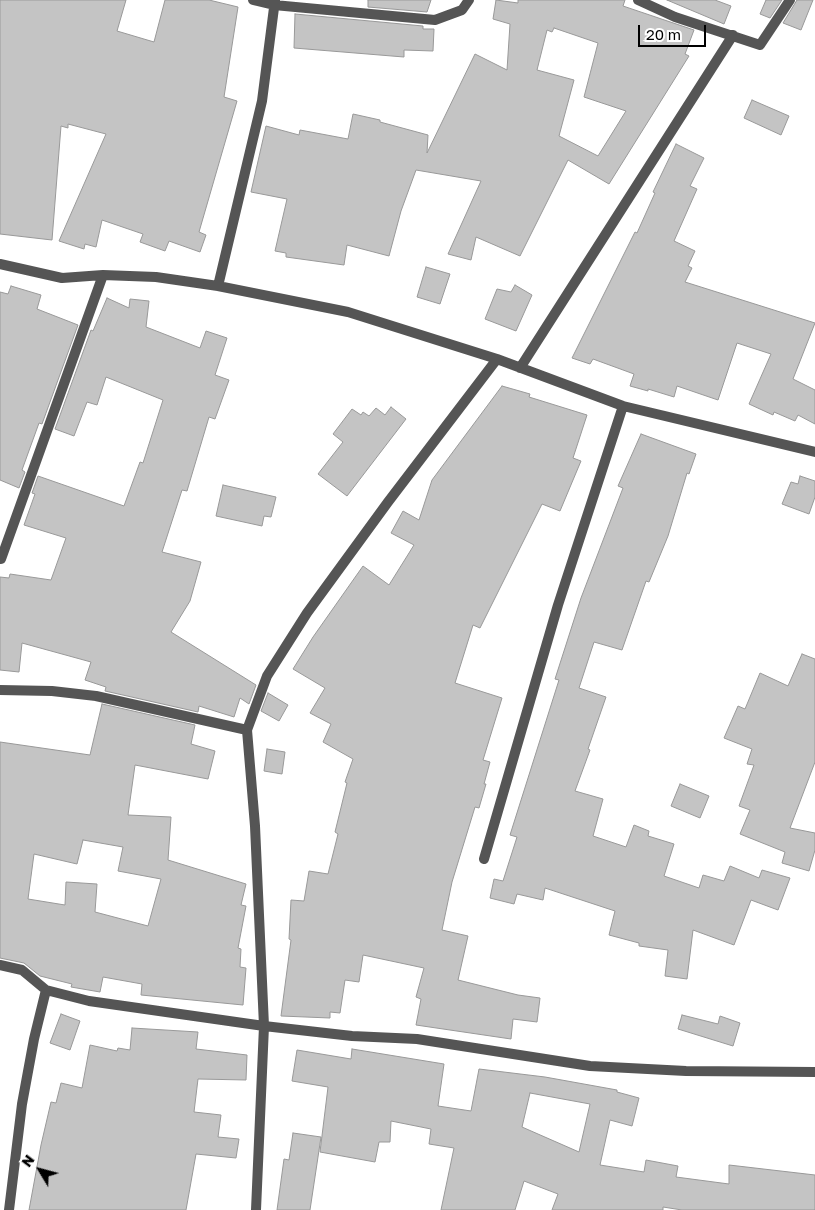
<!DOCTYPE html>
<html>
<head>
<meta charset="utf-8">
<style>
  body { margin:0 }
  #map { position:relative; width:815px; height:1210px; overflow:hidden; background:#fff; font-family:"Golos Text",sans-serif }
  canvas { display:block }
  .north { position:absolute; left:15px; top:1145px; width:50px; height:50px; -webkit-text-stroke:4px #fff; paint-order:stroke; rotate:307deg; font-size:14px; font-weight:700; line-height:20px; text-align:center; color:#000 }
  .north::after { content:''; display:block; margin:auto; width:18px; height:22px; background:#000; clip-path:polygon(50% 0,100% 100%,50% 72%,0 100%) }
  .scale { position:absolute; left:638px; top:25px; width:68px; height:22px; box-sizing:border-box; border:2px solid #000; border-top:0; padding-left:6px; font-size:15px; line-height:18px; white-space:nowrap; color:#000; -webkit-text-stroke:4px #fff; paint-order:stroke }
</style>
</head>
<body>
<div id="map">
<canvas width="815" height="1210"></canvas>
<div class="north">N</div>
<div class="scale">20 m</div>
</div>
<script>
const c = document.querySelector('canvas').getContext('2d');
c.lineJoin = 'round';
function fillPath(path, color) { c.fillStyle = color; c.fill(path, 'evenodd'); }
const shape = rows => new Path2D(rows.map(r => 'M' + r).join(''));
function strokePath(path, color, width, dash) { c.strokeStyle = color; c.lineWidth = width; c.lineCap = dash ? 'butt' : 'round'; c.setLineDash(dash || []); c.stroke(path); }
const building = shape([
  [0,0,126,0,117,31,154,42,165,0,209,0,238,7,224,97,237,101,199,232,206,235,200,252,169,241,165,251,140,242,143,234,102,220,96,247,85,244,84,249,59,241,106,134,68,124,68,128,61,126,52,240,0,234,0,0],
  [368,0,431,0,427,12,368,7,368,0],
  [496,0,518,3,518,0,625,0,623,6,694,30,685,54,689,56,609,184,568,160,520,256,476,237,471,260,448,254,481,181,416,170,401,211,389,256,347,245,344,265,286,257,286,253,275,251,287,199,251,192,266,126,299,135,300,130,348,139,353,114,380,120,380,122,428,135,427,153,475,54,507,70,510,24,493,19,496,0],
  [554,28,598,43,584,97,626,111,598,156,559,136,574,80,537,70,547,30,552,32,554,28],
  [667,0,715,0,731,6,724,24,667,0],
  [766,0,782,0,770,18,760,14,766,0],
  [797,0,813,0,801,30,783,23,797,0],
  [295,14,423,26,423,29,434,29,433,51,404,50,404,57,294,48,295,14],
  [752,100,789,116,781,135,744,118,752,100],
  [676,144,704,158,690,186,697,189,674,241,695,251,688,266,692,268,685,282,815,323,793,379,815,390,815,424,798,415,795,421,774,412,773,415,749,404,771,354,737,343,718,400,677,386,674,397,648,389,648,391,630,386,634,374,593,359,590,364,572,358,635,232,637,233,655,193,653,192,676,144],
  [426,267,450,274,440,304,417,297,426,267],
  [515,285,532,295,516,331,485,319,497,289,511,292,515,285],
  [11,286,41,295,37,309,78,325,42,424,39,423,22,470,25,472,19,488,0,480,0,292,8,294,11,286],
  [107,298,129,308,130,299,149,301,146,327,200,348,206,331,227,338,215,375,229,380,215,419,209,417,187,491,182,490,162,552,201,562,190,601,171,632,256,685,249,704,240,698,234,717,199,706,198,712,105,691,106,687,85,680,91,662,22,643,19,672,0,670,0,577,9,578,10,574,51,580,66,538,24,525,35,494,32,493,38,476,124,506,140,462,143,463,163,400,106,377,97,405,87,402,74,436,55,429,91,330,93,331,107,298],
  [502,386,530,394,529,397,587,415,573,458,581,461,560,511,542,504,480,628,473,625,455,683,502,698,483,760,490,762,484,784,486,784,479,808,475,807,452,882,442,930,468,936,458,980,518,995,540,998,537,1022,513,1019,511,1039,416,1025,421,999,416,997,424,968,363,955,359,982,345,980,340,1013,330,1012,330,1018,281,1016,291,940,289,939,291,900,304,901,309,871,328,874,338,834,335,832,347,783,345,782,353,759,323,742,331,724,310,713,325,688,293,669,313,637,363,566,389,585,414,545,391,533,403,511,419,520,432,480,502,386],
  [391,407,406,419,347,496,318,474,343,442,333,434,352,409,361,415,363,412,369,416,376,408,385,415,391,407],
  [641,434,696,454,689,474,687,473,668,536,649,582,646,581,622,650,594,642,579,688,606,697,588,749,590,750,575,791,603,799,593,836,626,847,634,825,649,831,648,836,674,844,664,876,699,888,703,875,724,881,730,866,759,878,762,870,790,878,778,910,751,900,734,945,693,930,687,979,665,976,668,950,639,946,639,943,609,935,615,911,545,888,543,900,517,894,514,904,490,898,494,879,503,881,517,837,510,835,559,680,555,679,581,598,623,488,618,486,641,434],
  [800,476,815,481,815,497,809,514,782,504,791,482,798,484,800,476],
  [223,485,276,497,271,517,264,516,262,526,216,516,223,485],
  [802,654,815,659,815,762,790,828,815,833,815,850,809,871,782,863,785,852,740,834,750,810,739,806,754,765,747,764,752,749,724,738,738,706,745,709,760,673,788,686,802,654],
  [268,693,288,705,279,721,261,711,268,693],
  [102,704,195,725,191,744,215,751,208,779,135,765,128,815,171,817,168,860,246,884,241,905,246,906,238,948,241,949,240,967,246,968,243,1005,141,995,142,984,103,977,100,992,71,987,72,984,40,976,24,963,0,958,0,742,90,755,102,704],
  [83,840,123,847,118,871,161,879,148,926,95,912,97,884,66,882,65,905,28,899,34,854,77,864,83,840],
  [267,749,285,752,282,774,264,771,267,749],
  [680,784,709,796,700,818,671,806,680,784],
  [61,1014,80,1021,70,1050,50,1043,61,1014],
  [682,1015,718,1024,720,1016,740,1023,733,1046,678,1029,682,1015],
  [132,1028,198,1032,196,1049,247,1055,246,1080,198,1079,194,1112,221,1115,218,1137,239,1139,236,1158,196,1154,186,1210,29,1210,41,1145,51,1102,56,1103,61,1083,82,1088,90,1045,117,1051,118,1048,130,1050,132,1028],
  [352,1049,444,1064,438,1106,471,1111,479,1069,545,1077,617,1090,617,1092,639,1098,632,1126,610,1120,600,1165,644,1172,646,1160,678,1166,676,1177,729,1184,729,1165,815,1175,815,1210,682,1210,663,1207,663,1210,552,1210,558,1194,524,1181,515,1210,441,1210,454,1148,429,1144,431,1129,391,1121,390,1142,379,1142,375,1162,320,1152,328,1087,292,1081,297,1050,351,1059,352,1049],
  [530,1093,590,1104,579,1152,522,1127,530,1093],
  [293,1133,321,1137,310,1210,277,1210,284,1159,289,1160,293,1133]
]);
fillPath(building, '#c4c4c4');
strokePath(building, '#999', 1);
strokePath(shape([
  [253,0,274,5,435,20,462,10,469,0],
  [638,0,675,17,760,45,790,0],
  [0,264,62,278,103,275,156,277,218,286,348,312,497,359,623,406,815,452],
  [218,286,262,101,275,0],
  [520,368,733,35],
  [1,559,103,275],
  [0,690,52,691,96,696,247,730],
  [484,859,558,605,623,406],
  [0,965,22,970,46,990,89,1001,264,1026,352,1036,417,1039,590,1066,686,1071,815,1072],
  [9,1210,22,1104,34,1039,46,990],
  [256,1210,264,1026,255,826,247,730,267,676,307,613,388,502,497,359]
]), '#555', 10);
</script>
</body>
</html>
